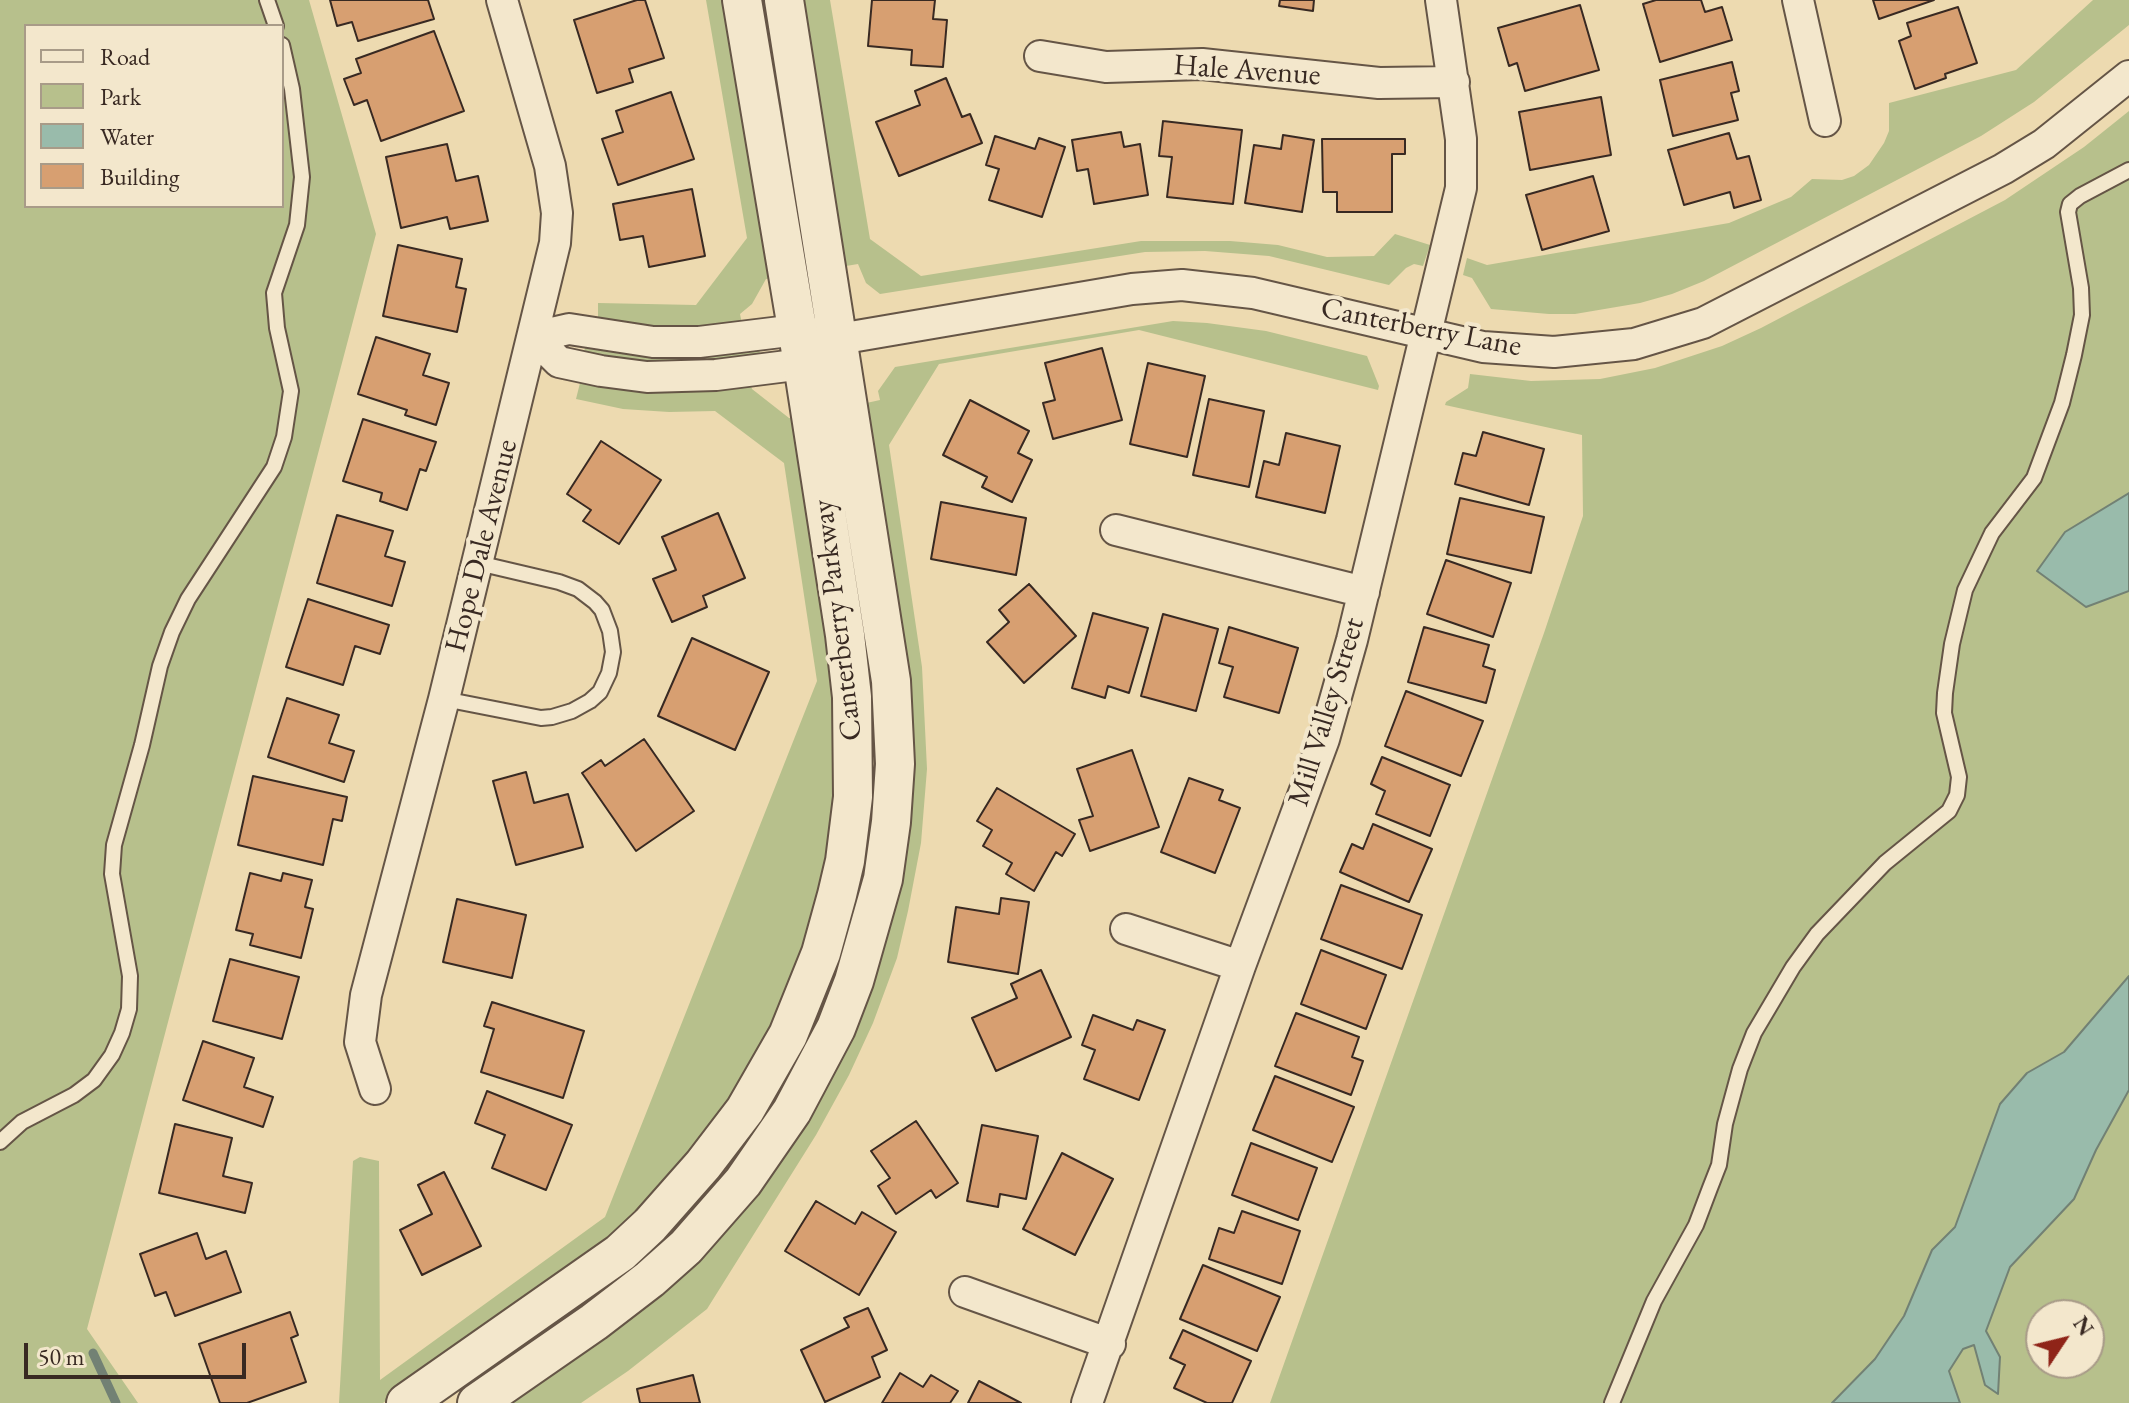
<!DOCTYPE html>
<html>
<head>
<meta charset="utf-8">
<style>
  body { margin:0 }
  #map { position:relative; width:2129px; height:1403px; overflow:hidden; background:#eddab0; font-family:"EB Garamond",serif }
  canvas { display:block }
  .legend { position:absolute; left:24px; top:24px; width:260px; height:184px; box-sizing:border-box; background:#f3e7cc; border:2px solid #a89b88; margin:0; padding:10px 14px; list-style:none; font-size:24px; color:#382922 }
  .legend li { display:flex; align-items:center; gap:16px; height:40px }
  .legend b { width:40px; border:2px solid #a89b88 }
  .north { position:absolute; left:2025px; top:1299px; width:80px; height:80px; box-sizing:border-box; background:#f3e7cc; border:2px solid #a89b88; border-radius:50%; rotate:55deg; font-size:22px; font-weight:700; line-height:32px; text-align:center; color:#382922 }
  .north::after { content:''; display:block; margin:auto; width:28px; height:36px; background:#8f2418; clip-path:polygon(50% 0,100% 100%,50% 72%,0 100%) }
  .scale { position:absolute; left:24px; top:1343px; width:222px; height:36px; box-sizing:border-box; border:4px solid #382922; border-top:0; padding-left:10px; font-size:24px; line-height:28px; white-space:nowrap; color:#382922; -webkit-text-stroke:6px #f3e7cc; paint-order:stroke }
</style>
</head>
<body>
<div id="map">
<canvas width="2129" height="1403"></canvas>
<ul class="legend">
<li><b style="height:10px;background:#f3e7cc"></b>Road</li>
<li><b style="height:22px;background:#b7c08c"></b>Park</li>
<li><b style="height:22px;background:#99bbab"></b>Water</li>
<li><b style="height:22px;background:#d79f71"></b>Building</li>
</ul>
<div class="north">N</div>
<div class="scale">50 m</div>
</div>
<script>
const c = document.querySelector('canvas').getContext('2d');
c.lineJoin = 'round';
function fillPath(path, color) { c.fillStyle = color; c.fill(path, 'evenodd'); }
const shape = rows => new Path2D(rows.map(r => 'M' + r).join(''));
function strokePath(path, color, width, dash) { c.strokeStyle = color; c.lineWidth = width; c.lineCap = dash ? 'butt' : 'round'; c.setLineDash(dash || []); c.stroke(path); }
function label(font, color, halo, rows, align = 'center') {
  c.font = font + ' "EB Garamond",serif'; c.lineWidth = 8; c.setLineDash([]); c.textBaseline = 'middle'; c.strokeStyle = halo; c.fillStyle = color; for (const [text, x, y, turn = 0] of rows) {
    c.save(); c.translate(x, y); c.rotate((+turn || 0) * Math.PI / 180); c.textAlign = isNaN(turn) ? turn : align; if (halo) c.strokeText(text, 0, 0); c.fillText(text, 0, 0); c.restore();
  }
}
fillPath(shape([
  [0,0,309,0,376,234,87,1329,138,1403,0,1403],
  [26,26,282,26,282,206,26,206],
  [706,0,729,0,777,277,766,279,752,304,740,314,742,324,663,330,598,321,598,303,696,305,747,238],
  [796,0,830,0,870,239,921,276,1141,241,1230,241,1278,245,1327,257,1374,256,1395,234,1430,245,1423,266,1414,264,1406,268,1389,285,1269,256,1205,251,1145,252,880,294,866,283,858,264,840,267],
  [2093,0,2129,0,2129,25,2034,102,1981,136,1704,281,1672,294,1640,303,1575,314,1549,314,1491,309,1472,278,1463,275,1467,258,1487,265,1729,223,1791,197,1812,179,1842,180,1854,176,1869,165,1884,143,1889,131,1889,103,2016,70],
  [2129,111,2129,1403,1270,1403,1544,633,1583,516,1582,435,1445,405,1446,402,1468,388,1470,374,1531,381,1600,379,1655,368,1722,346,1761,328,2005,200,2084,147],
  [2041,1315,2089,1315,2089,1363,2041,1363],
  [1173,321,1207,323,1266,331,1367,356,1379,386,1378,390,1139,330,939,364,889,445,922,667,927,769,921,843,908,911,897,958,873,1023,849,1075,816,1135,707,1309,628,1371,581,1403,497,1403,676,1270,886,918,862,404,880,400,878,391,895,367],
  [585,346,759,348,760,354,758,359,673,367,584,356],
  [581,379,750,383,752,389,789,418,798,418,841,711,829,875,778,1030,671,1187,584,1263,383,1403,339,1403,353,1161,360,1157,379,1161,380,1380,605,1217,817,681,784,463,715,411,669,412,623,409,576,399]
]), '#b7c08c');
const water = shape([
  [2129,493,2129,591,2086,607,2037,571,2065,532,2129,493],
  [2129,976,2129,1090,2096,1150,2074,1199,2010,1267,1986,1331,2000,1357,1998,1394,1985,1385,1974,1345,1963,1349,1949,1371,1960,1403,1832,1403,1875,1359,1904,1316,1932,1250,1955,1227,2000,1104,2027,1073,2064,1052,2129,976]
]);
fillPath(water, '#99bbab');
strokePath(water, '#728174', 2);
strokePath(shape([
  [93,1353,116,1403]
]), '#728174', 9);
const building = shape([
  [330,0,428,0,434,19,358,41,352,22,337,26,330,0],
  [637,0,645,0,664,58,629,69,633,82,597,93,574,20,637,0],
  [872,0,935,0,933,19,947,20,943,67,911,65,912,50,868,46,872,0],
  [1280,0,1314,0,1313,11,1279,6,1280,0],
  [1656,0,1701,0,1705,12,1722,7,1732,40,1660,62,1643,4,1656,0],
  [1873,0,1934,0,1879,19,1873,0],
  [1580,5,1599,70,1525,91,1517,63,1509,66,1498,28,1580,5],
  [1958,7,1977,63,1945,74,1946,78,1915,89,1899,41,1911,36,1907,23,1958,7],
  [434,31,464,111,381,141,367,100,354,105,344,79,361,73,356,59,434,31],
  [1732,62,1739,91,1731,93,1738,120,1673,136,1660,80,1732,62],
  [946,78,962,117,970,114,982,143,899,176,876,122,920,105,915,91,946,78],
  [671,92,694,159,618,185,602,139,623,132,616,111,671,92],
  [1601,97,1611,155,1530,170,1519,112,1601,97],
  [1163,121,1242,130,1233,204,1167,197,1172,157,1159,156,1163,121],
  [1121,132,1124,147,1140,144,1148,195,1094,204,1088,169,1077,171,1072,140,1121,132],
  [1729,133,1737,159,1749,156,1761,200,1734,208,1730,192,1684,205,1668,150,1729,133],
  [1283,135,1314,140,1302,212,1245,203,1254,145,1281,149,1283,135],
  [995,136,1035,149,1039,138,1065,147,1042,217,989,200,999,169,986,165,995,136],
  [1322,139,1405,139,1405,154,1392,154,1392,212,1337,212,1337,192,1323,192,1322,139],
  [447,144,456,181,478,176,488,221,450,229,447,217,401,228,386,157,447,144],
  [1593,176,1609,231,1542,250,1526,195,1593,176],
  [692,189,705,256,649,267,643,236,620,240,613,204,692,189],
  [398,245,462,259,456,287,466,289,457,332,383,316,398,245],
  [376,337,430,354,423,375,449,383,436,425,405,415,407,410,358,394,376,337],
  [1102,348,1122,420,1053,439,1043,403,1055,400,1045,363,1102,348],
  [1148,363,1205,376,1187,457,1130,444,1148,363],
  [1209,399,1264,411,1249,487,1193,475,1209,399],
  [970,400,1029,431,1018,453,1032,460,1012,502,982,487,987,477,943,455,970,400],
  [363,419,436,442,426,471,420,469,407,510,380,501,382,493,343,481,363,419],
  [1483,432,1544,449,1529,505,1455,484,1463,453,1476,456,1483,432],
  [1286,433,1340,446,1325,513,1256,497,1264,461,1279,465,1286,433],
  [601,441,661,480,619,544,583,521,591,510,567,494,601,441],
  [1460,498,1544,517,1531,573,1447,554,1460,498],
  [941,502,1026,518,1016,575,931,559,941,502],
  [718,513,745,578,703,596,707,607,672,622,653,579,676,570,662,537,718,513],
  [337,515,393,531,385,556,405,562,392,606,317,583,337,515],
  [1446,560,1511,583,1493,637,1427,614,1446,560],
  [1029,584,1076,636,1024,683,987,642,1009,622,999,610,1029,584],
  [308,599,389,625,380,654,355,646,343,685,286,667,308,599],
  [1093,613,1148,628,1129,693,1108,686,1105,698,1072,688,1093,613],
  [1163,614,1218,629,1196,711,1141,696,1163,614],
  [1229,627,1298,648,1279,713,1224,697,1233,667,1219,663,1229,627],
  [1424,627,1489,645,1483,666,1495,670,1486,703,1408,682,1424,627],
  [692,638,769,672,735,750,658,716,692,638],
  [1406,691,1483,721,1461,776,1385,746,1406,691],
  [287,698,339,715,329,743,354,751,344,782,268,757,287,698],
  [644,739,694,811,636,851,582,773,601,760,605,766,644,739],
  [1132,750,1159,827,1090,851,1079,820,1093,816,1077,769,1132,750],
  [1382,757,1450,785,1430,836,1376,814,1385,791,1371,784,1382,757],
  [526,772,534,803,568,794,583,847,516,865,493,781,526,772],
  [253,776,347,797,342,821,333,819,323,865,238,845,253,776],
  [1189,778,1223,790,1219,800,1240,808,1215,873,1161,852,1189,778],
  [997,788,1075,834,1062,856,1056,852,1034,891,1006,874,1012,863,983,846,992,830,977,821,997,788],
  [1373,824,1432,849,1409,902,1340,872,1352,844,1363,849,1373,824],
  [250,873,281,881,283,873,312,880,305,907,313,909,301,958,250,945,253,934,236,930,250,873],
  [1341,885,1422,915,1402,969,1321,939,1341,885],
  [1001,898,1029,902,1018,974,948,962,956,907,999,914,1001,898],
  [457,899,526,915,512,978,443,962,457,899],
  [1321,950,1386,975,1366,1029,1301,1004,1321,950],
  [230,959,299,977,282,1039,213,1021,230,959],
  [1041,970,1071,1037,996,1071,972,1018,1017,998,1011,984,1041,970],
  [492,1002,584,1031,563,1098,481,1072,494,1029,484,1026,492,1002],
  [1296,1013,1359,1037,1352,1057,1363,1061,1351,1095,1275,1066,1296,1013],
  [1093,1015,1133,1030,1137,1020,1165,1030,1139,1100,1084,1079,1095,1050,1082,1045,1093,1015],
  [203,1041,254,1058,244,1087,273,1097,263,1127,183,1100,203,1041],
  [1275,1076,1354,1107,1332,1162,1253,1130,1275,1076],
  [487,1091,572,1125,546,1190,492,1168,505,1135,475,1123,487,1091],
  [916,1121,958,1183,936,1198,931,1190,896,1214,878,1186,890,1178,871,1151,916,1121],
  [175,1124,232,1138,223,1176,252,1183,245,1213,159,1193,175,1124],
  [982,1125,1038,1136,1026,1199,1000,1194,998,1207,967,1201,982,1125],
  [1251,1143,1317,1168,1298,1220,1232,1195,1251,1143],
  [1062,1153,1113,1179,1075,1255,1023,1229,1062,1153],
  [444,1172,481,1246,422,1275,400,1230,432,1214,418,1185,444,1172],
  [816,1201,855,1224,862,1212,896,1232,859,1295,785,1251,816,1201],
  [1242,1211,1300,1231,1282,1284,1209,1259,1219,1228,1234,1233,1242,1211],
  [197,1233,206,1259,226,1251,241,1292,175,1316,166,1292,155,1296,140,1254,197,1233],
  [1203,1265,1280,1297,1257,1351,1180,1319,1203,1265],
  [868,1308,887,1350,872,1357,880,1377,825,1402,801,1350,849,1327,844,1318,868,1308],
  [290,1312,298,1335,291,1338,306,1382,247,1403,220,1403,199,1344,290,1312],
  [1183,1330,1251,1361,1232,1403,1207,1403,1174,1388,1185,1365,1170,1358,1183,1330],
  [900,1373,923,1387,931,1375,958,1391,950,1403,882,1403,900,1373],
  [693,1375,700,1403,640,1403,637,1389,693,1375],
  [979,1381,1021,1403,968,1403,979,1381]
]);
fillPath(building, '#d79f71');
strokePath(building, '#382922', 2);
const service = shape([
  [267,0,276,26],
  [444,699,541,718,552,717,572,711,590,701,600,692,609,673,613,652,610,631,602,610,595,602,578,589,559,582,478,563],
  [0,1142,22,1122,74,1095,94,1080,112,1055,122,1033,129,1009,130,976,112,874,114,845,142,745,160,666,172,632,188,599,274,467,284,437,291,391,277,328,274,293,297,225,302,177,292,89,282,45],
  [1612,1403,1654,1301,1696,1225,1710,1188,1719,1165,1725,1124,1740,1069,1754,1033,1793,967,1817,934,1885,863,1949,811,1957,795,1959,777,1944,713,1945,693,1952,644,1965,590,1992,533,2034,478,2062,403,2074,355,2082,315,2081,288,2068,212,2070,204,2080,196,2129,170]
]);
const minor = shape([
  [1798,0,1825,121],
  [1040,56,1106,67,1202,64,1379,83,1454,82],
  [534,337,569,329,653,342,699,342,797,330,839,339,1132,289,1182,285,1253,293,1483,347,1554,352,1634,344,1703,323,2003,169,2044,144,2129,76],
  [534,337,559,362,601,371,647,377,716,375,803,364,821,351],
  [1116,530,1364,592],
  [1126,929,1240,966],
  [375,1089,360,1042,366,995,444,699,555,243,557,213,550,166,502,0],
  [965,1292,1110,1344],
  [1087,1403,1240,966,1324,739,1352,640,1461,188,1461,139,1441,0]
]);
const tertiary = shape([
  [406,1403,620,1253,650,1225,703,1165,745,1110,788,1035,821,953,837,895,845,861,853,797,852,697,845,635,803,364,742,0],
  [477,1403,594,1322,650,1279,686,1247,743,1182,792,1111,836,1028,854,981,883,879,891,822,895,764,891,681,784,0]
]);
strokePath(service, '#655546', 18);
strokePath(minor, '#655546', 34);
strokePath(tertiary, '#655546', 42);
strokePath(service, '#f3e7cc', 14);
strokePath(minor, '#f3e7cc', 30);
strokePath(tertiary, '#f3e7cc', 38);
label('30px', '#382922', '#f3e7cc', [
  ["Hale Avenue",1247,71,4],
  ["Canterberry Lane",1421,328,11],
  ["Hope Dale Avenue",482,546,-76],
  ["Canterberry Parkway",838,620,-97],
  ["Mill Valley Street",1327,712,-73]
]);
</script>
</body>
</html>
